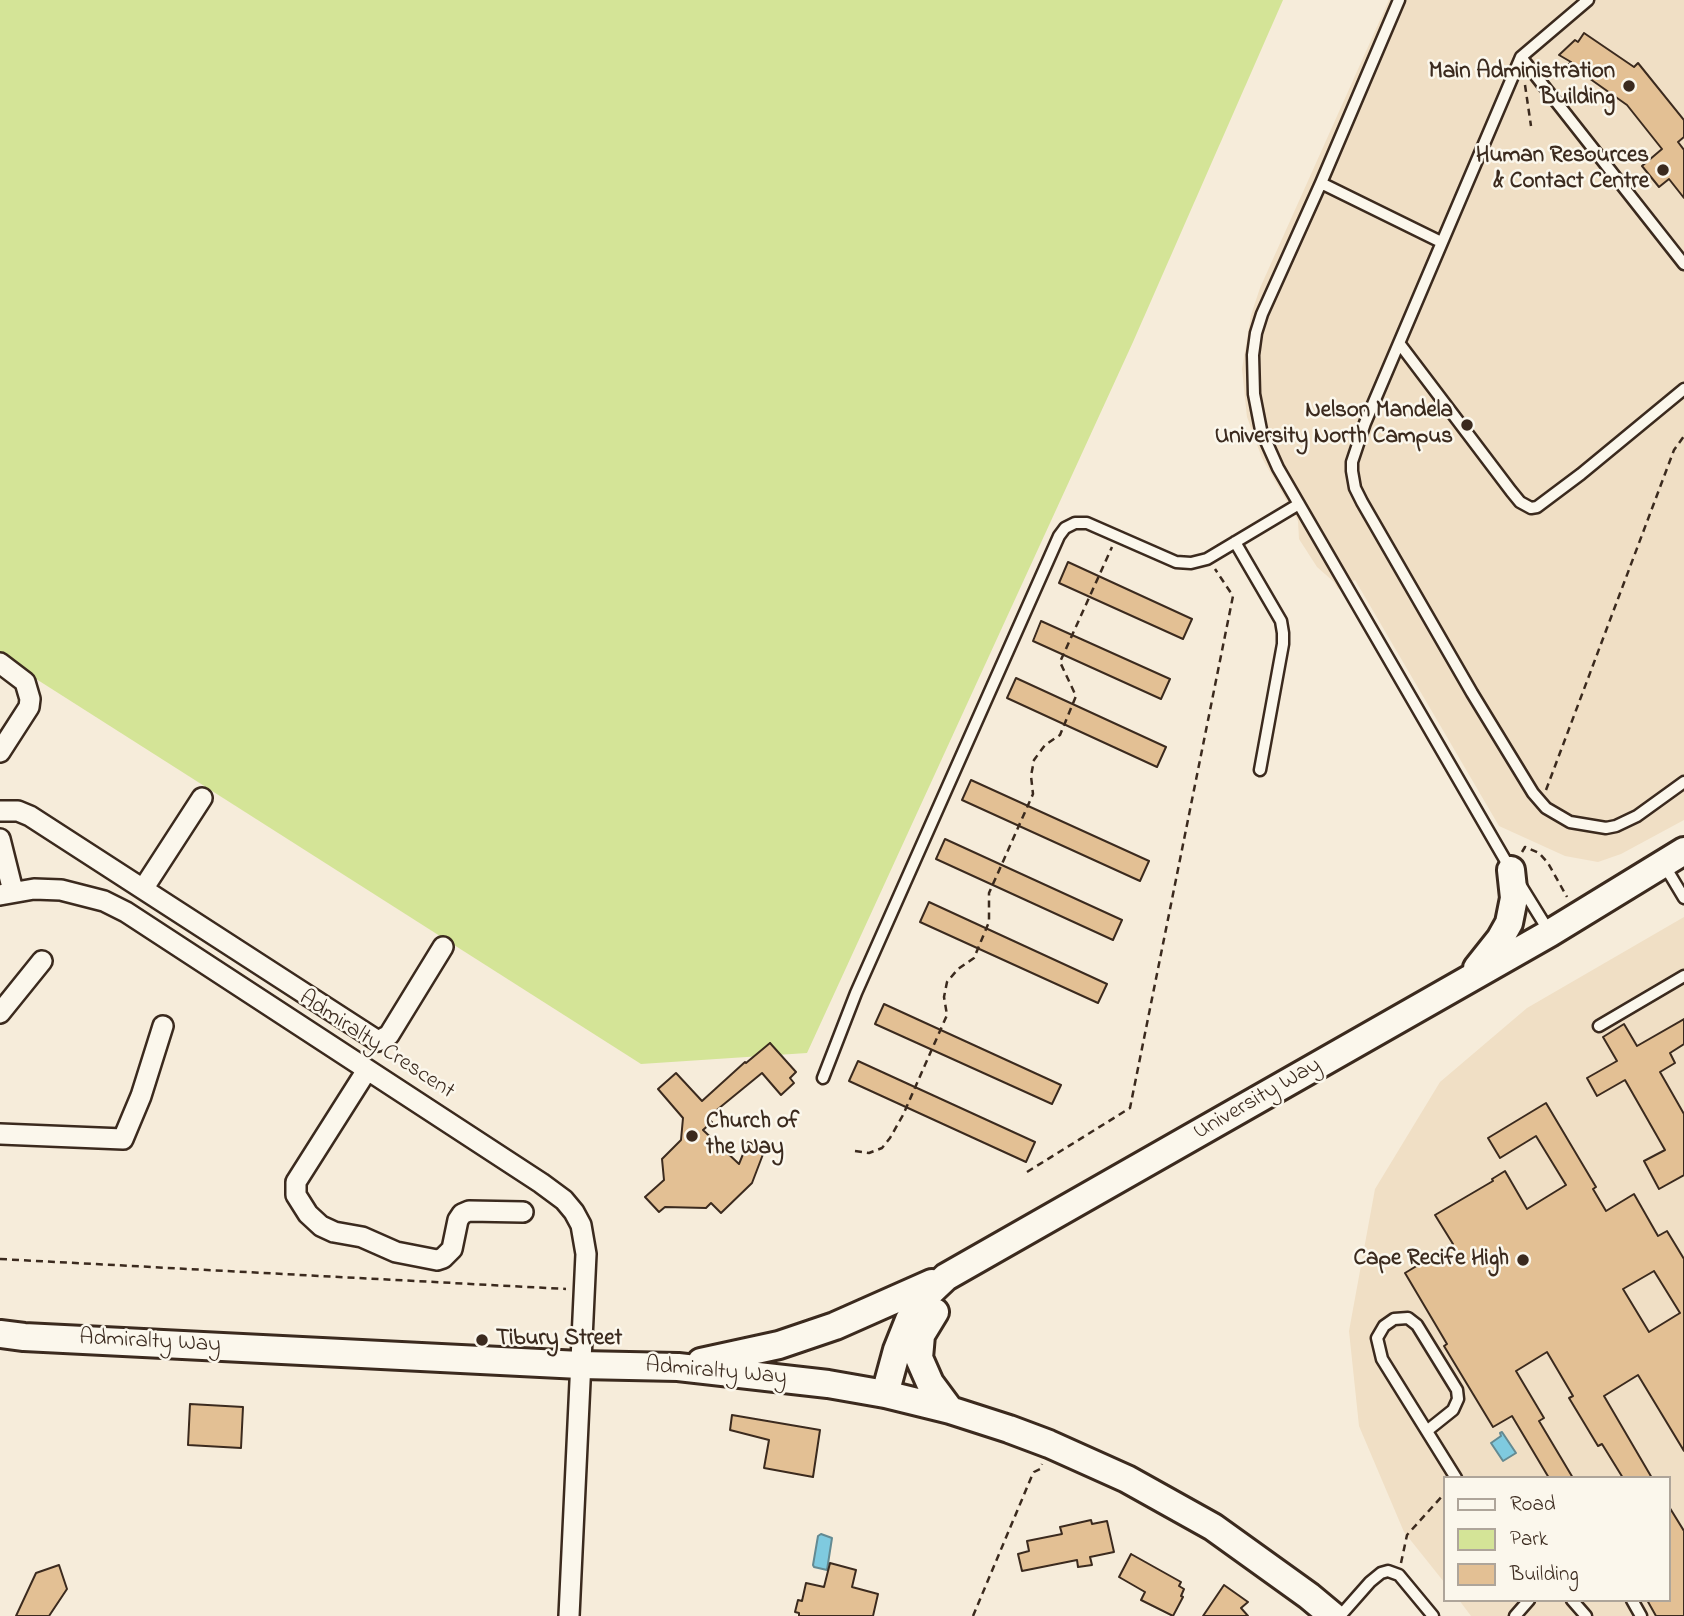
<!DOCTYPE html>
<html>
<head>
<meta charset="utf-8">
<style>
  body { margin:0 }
  #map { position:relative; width:1684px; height:1616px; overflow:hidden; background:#f6ecda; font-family:"Indie Flower",sans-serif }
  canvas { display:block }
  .legend { position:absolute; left:1443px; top:1476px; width:228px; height:126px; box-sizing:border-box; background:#fbf7ec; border:2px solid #aea59a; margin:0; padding:9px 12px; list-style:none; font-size:21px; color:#3b2a1e }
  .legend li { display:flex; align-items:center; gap:14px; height:35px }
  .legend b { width:35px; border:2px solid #aea59a }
</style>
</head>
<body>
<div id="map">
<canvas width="1684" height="1616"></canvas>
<ul class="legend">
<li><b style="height:9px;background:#fbf7ec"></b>Road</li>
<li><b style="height:19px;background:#d4e497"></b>Park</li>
<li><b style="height:19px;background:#e3c094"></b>Building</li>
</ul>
</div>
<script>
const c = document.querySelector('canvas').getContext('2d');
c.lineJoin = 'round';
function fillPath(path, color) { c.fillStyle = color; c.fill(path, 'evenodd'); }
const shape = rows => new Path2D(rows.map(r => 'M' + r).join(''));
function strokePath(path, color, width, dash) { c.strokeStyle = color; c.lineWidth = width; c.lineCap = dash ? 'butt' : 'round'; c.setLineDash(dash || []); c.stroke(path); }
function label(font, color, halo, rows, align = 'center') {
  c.font = font + ' "Indie Flower",sans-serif'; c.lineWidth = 5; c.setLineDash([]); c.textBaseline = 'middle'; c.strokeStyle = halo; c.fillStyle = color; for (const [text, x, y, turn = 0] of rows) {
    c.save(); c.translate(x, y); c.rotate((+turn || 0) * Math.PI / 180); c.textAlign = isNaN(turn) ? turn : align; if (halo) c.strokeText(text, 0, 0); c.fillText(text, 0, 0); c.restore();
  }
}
fillPath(shape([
  [1389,0,1684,0,1684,820,1621,854,1598,862,1565,856,1499,826,1355,580,1338,589,1334,582,1317,567,1299,539,1298,521,1262,458,1247,417,1242,369,1251,315,1260,288],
  [1684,917,1684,1616,1471,1616,1459,1600,1668,1600,1668,1478,1444,1478,1444,1582,1404,1532,1359,1426,1349,1331,1375,1189,1440,1082,1527,1008]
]), '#f0dfc5');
fillPath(shape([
  [0,0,1283,0,1133,342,807,1053,641,1064,0,656]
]), '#d4e497');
const water = shape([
  [1502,1432,1516,1453,1503,1461,1491,1443,1501,1436,1500,1433,1502,1432],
  [821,1534,832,1538,827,1570,814,1567,813,1565,818,1536,821,1534]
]);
fillPath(water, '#7fcadf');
strokePath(water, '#648a92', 2);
const building = shape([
  [1584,33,1634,67,1638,63,1684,120,1684,137,1678,142,1684,150,1684,198,1669,179,1659,187,1642,166,1662,149,1627,105,1569,64,1571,62,1559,55,1575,40,1578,42,1584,33],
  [1068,562,1192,619,1183,639,1059,583,1068,562],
  [1041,621,1170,679,1161,699,1033,641,1041,621],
  [1016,678,1166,747,1157,767,1007,698,1016,678],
  [971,780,1149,861,1140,881,962,800,971,780],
  [945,839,1122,920,1113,940,936,859,945,839],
  [929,902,1107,984,1098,1003,920,922,929,902],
  [884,1004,1061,1085,1052,1104,875,1024,884,1004],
  [1684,1019,1684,1044,1670,1053,1675,1063,1660,1072,1684,1114,1684,1175,1659,1189,1644,1161,1665,1150,1625,1080,1597,1096,1587,1078,1617,1061,1603,1037,1624,1024,1637,1046,1684,1019],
  [770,1043,796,1072,790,1078,794,1083,781,1095,762,1073,707,1118,712,1122,703,1130,739,1164,748,1142,765,1149,752,1183,721,1213,711,1203,706,1208,665,1207,659,1212,645,1197,664,1180,662,1159,681,1140,683,1118,658,1089,676,1073,702,1101,745,1062,746,1063,770,1043],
  [858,1061,1035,1142,1026,1162,849,1081,858,1061],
  [1546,1103,1596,1187,1593,1189,1606,1211,1634,1194,1658,1236,1667,1231,1684,1259,1684,1451,1638,1375,1604,1396,1652,1478,1623,1478,1602,1444,1598,1446,1569,1398,1573,1396,1547,1352,1516,1371,1544,1418,1539,1421,1573,1478,1549,1478,1512,1416,1493,1427,1444,1346,1447,1344,1405,1273,1453,1244,1435,1215,1493,1181,1492,1179,1505,1171,1527,1209,1566,1185,1536,1136,1500,1158,1488,1138,1546,1103],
  [1654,1271,1680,1313,1649,1332,1623,1289,1654,1271],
  [190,1404,243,1407,241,1448,188,1445,190,1404],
  [732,1415,820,1430,813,1477,764,1468,769,1440,730,1430,732,1415],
  [1668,1505,1684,1531,1684,1616,1656,1616,1647,1600,1668,1600,1668,1505],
  [1091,1520,1092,1524,1107,1521,1114,1552,1090,1557,1092,1565,1078,1567,1077,1560,1022,1571,1018,1554,1029,1551,1027,1541,1062,1534,1060,1527,1091,1520],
  [1131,1554,1181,1582,1179,1586,1184,1589,1181,1596,1183,1597,1173,1616,1141,1600,1145,1592,1119,1577,1131,1554],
  [830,1563,856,1570,852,1587,878,1594,873,1616,799,1616,799,1613,795,1612,798,1600,802,1601,806,1583,824,1587,830,1563],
  [59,1565,67,1589,49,1616,16,1616,36,1573,59,1565],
  [1224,1585,1248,1602,1241,1608,1248,1616,1203,1616,1224,1585]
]);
fillPath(building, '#e3c094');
strokePath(building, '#3b2a1e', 2);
const lane = shape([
  [1399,0,1321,183,1262,314,1256,333,1253,355,1254,394,1261,430,1278,468,1511,870],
  [1588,0,1521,57,1365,423,1352,462,1352,471,1355,488,1362,502,1472,693,1533,793,1546,808,1570,822,1606,828,1616,826,1637,816,1684,782],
  [1521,57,1684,264],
  [1321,183,1441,242],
  [1399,343,1511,491,1520,502,1531,508,1537,507,1581,474,1684,389],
  [1235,542,1281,621,1283,633,1283,644,1260,770],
  [1663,863,1684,898],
  [1521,886,1550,933],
  [1599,1026,1684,976],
  [823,1078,856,993,1059,536,1065,528,1075,523,1087,523,1176,562,1191,563,1207,559,1299,504],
  [1428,1430,1453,1410,1458,1399,1457,1390,1417,1325,1408,1318,1394,1319,1384,1326,1377,1338,1382,1359,1456,1478],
  [1572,1600,1586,1616],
  [1632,1600,1641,1616],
  [1340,1616,1370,1582,1381,1573,1388,1571,1399,1575,1433,1616],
  [1515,1616,1529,1600]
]);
const street = shape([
  [0,663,25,682,30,699,29,707,0,752],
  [0,811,18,811,30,816,378,1041,389,1035,443,947],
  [0,839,13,891],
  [143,889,202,798],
  [0,895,34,889,61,890,104,901,126,912,541,1183,564,1200,574,1212,581,1225,586,1254,569,1616],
  [0,1013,42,961],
  [367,1070,296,1182,296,1195,308,1214,321,1226,334,1232,362,1237,396,1252,437,1260,443,1258,452,1249,458,1220,462,1214,469,1211,523,1212],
  [0,1134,123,1139,141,1096,163,1026]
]);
const secondary = shape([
  [1477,968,1500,939,1509,923,1514,898,1511,870],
  [935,1312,921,1335,919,1358,930,1383,950,1410],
  [0,1334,24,1337,580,1365,678,1367,828,1384,885,1394,950,1410,1009,1429,1049,1444,1127,1479,1213,1527,1309,1596,1333,1616],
  [701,1362,779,1345,835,1326,932,1283],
  [885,1394,897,1350,909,1320,927,1295,946,1277,1550,933,1684,851]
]);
strokePath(lane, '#3b2a1e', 15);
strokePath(street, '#3b2a1e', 24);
strokePath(secondary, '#3b2a1e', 32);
strokePath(shape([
  [1525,85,1531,126],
  [1546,790,1674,450,1684,436],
  [1522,852,1525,847,1539,853,1548,863,1567,897],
  [855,1151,869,1153,882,1148,890,1138,903,1115,947,1015,944,997,947,982,958,969,974,958,989,922,989,893,1033,794,1031,776,1034,760,1045,745,1060,735,1076,696,1060,662,1112,547],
  [1027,1172,1130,1108,1233,596,1215,569],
  [0,1259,566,1289],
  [1401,1563,1407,1535,1444,1494],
  [973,1616,1031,1478,1034,1472,1040,1469,1042,1464]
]), '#3b2a1e', 2.5, [7, 5]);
strokePath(lane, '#fbf7ec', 10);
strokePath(street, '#fbf7ec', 19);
strokePath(secondary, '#fbf7ec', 26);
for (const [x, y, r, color] of [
  [1629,86,7,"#3b2a1e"],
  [1663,170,7,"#3b2a1e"],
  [1467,425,7,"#3b2a1e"],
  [692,1136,7,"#3b2a1e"],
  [1523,1260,7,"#3b2a1e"],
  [482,1340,7,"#3b2a1e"]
]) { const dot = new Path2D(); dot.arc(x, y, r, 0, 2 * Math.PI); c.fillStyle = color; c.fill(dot); strokePath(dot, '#fbf7ec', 2.5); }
label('bold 23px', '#3b2a1e', '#fbf7ec', [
  ["Main Administration",1615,73],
  ["Building",1615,99],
  ["Human Resources",1649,157],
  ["& Contact Centre",1649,183],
  ["Nelson Mandela",1453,412],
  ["University North Campus",1453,438],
  ["Church of",706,1123,"left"],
  ["the Way",706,1149,"left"],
  ["Cape Recife High",1509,1260],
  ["Tibury Street",496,1340,"left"]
], 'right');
label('23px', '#3b2a1e', '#fbf7ec', [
  ["Admiralty Crescent",376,1046,33],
  ["University Way",1258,1100,-30],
  ["Admiralty Way",150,1343,3],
  ["Admiralty Way",716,1373,5]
]);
</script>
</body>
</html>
